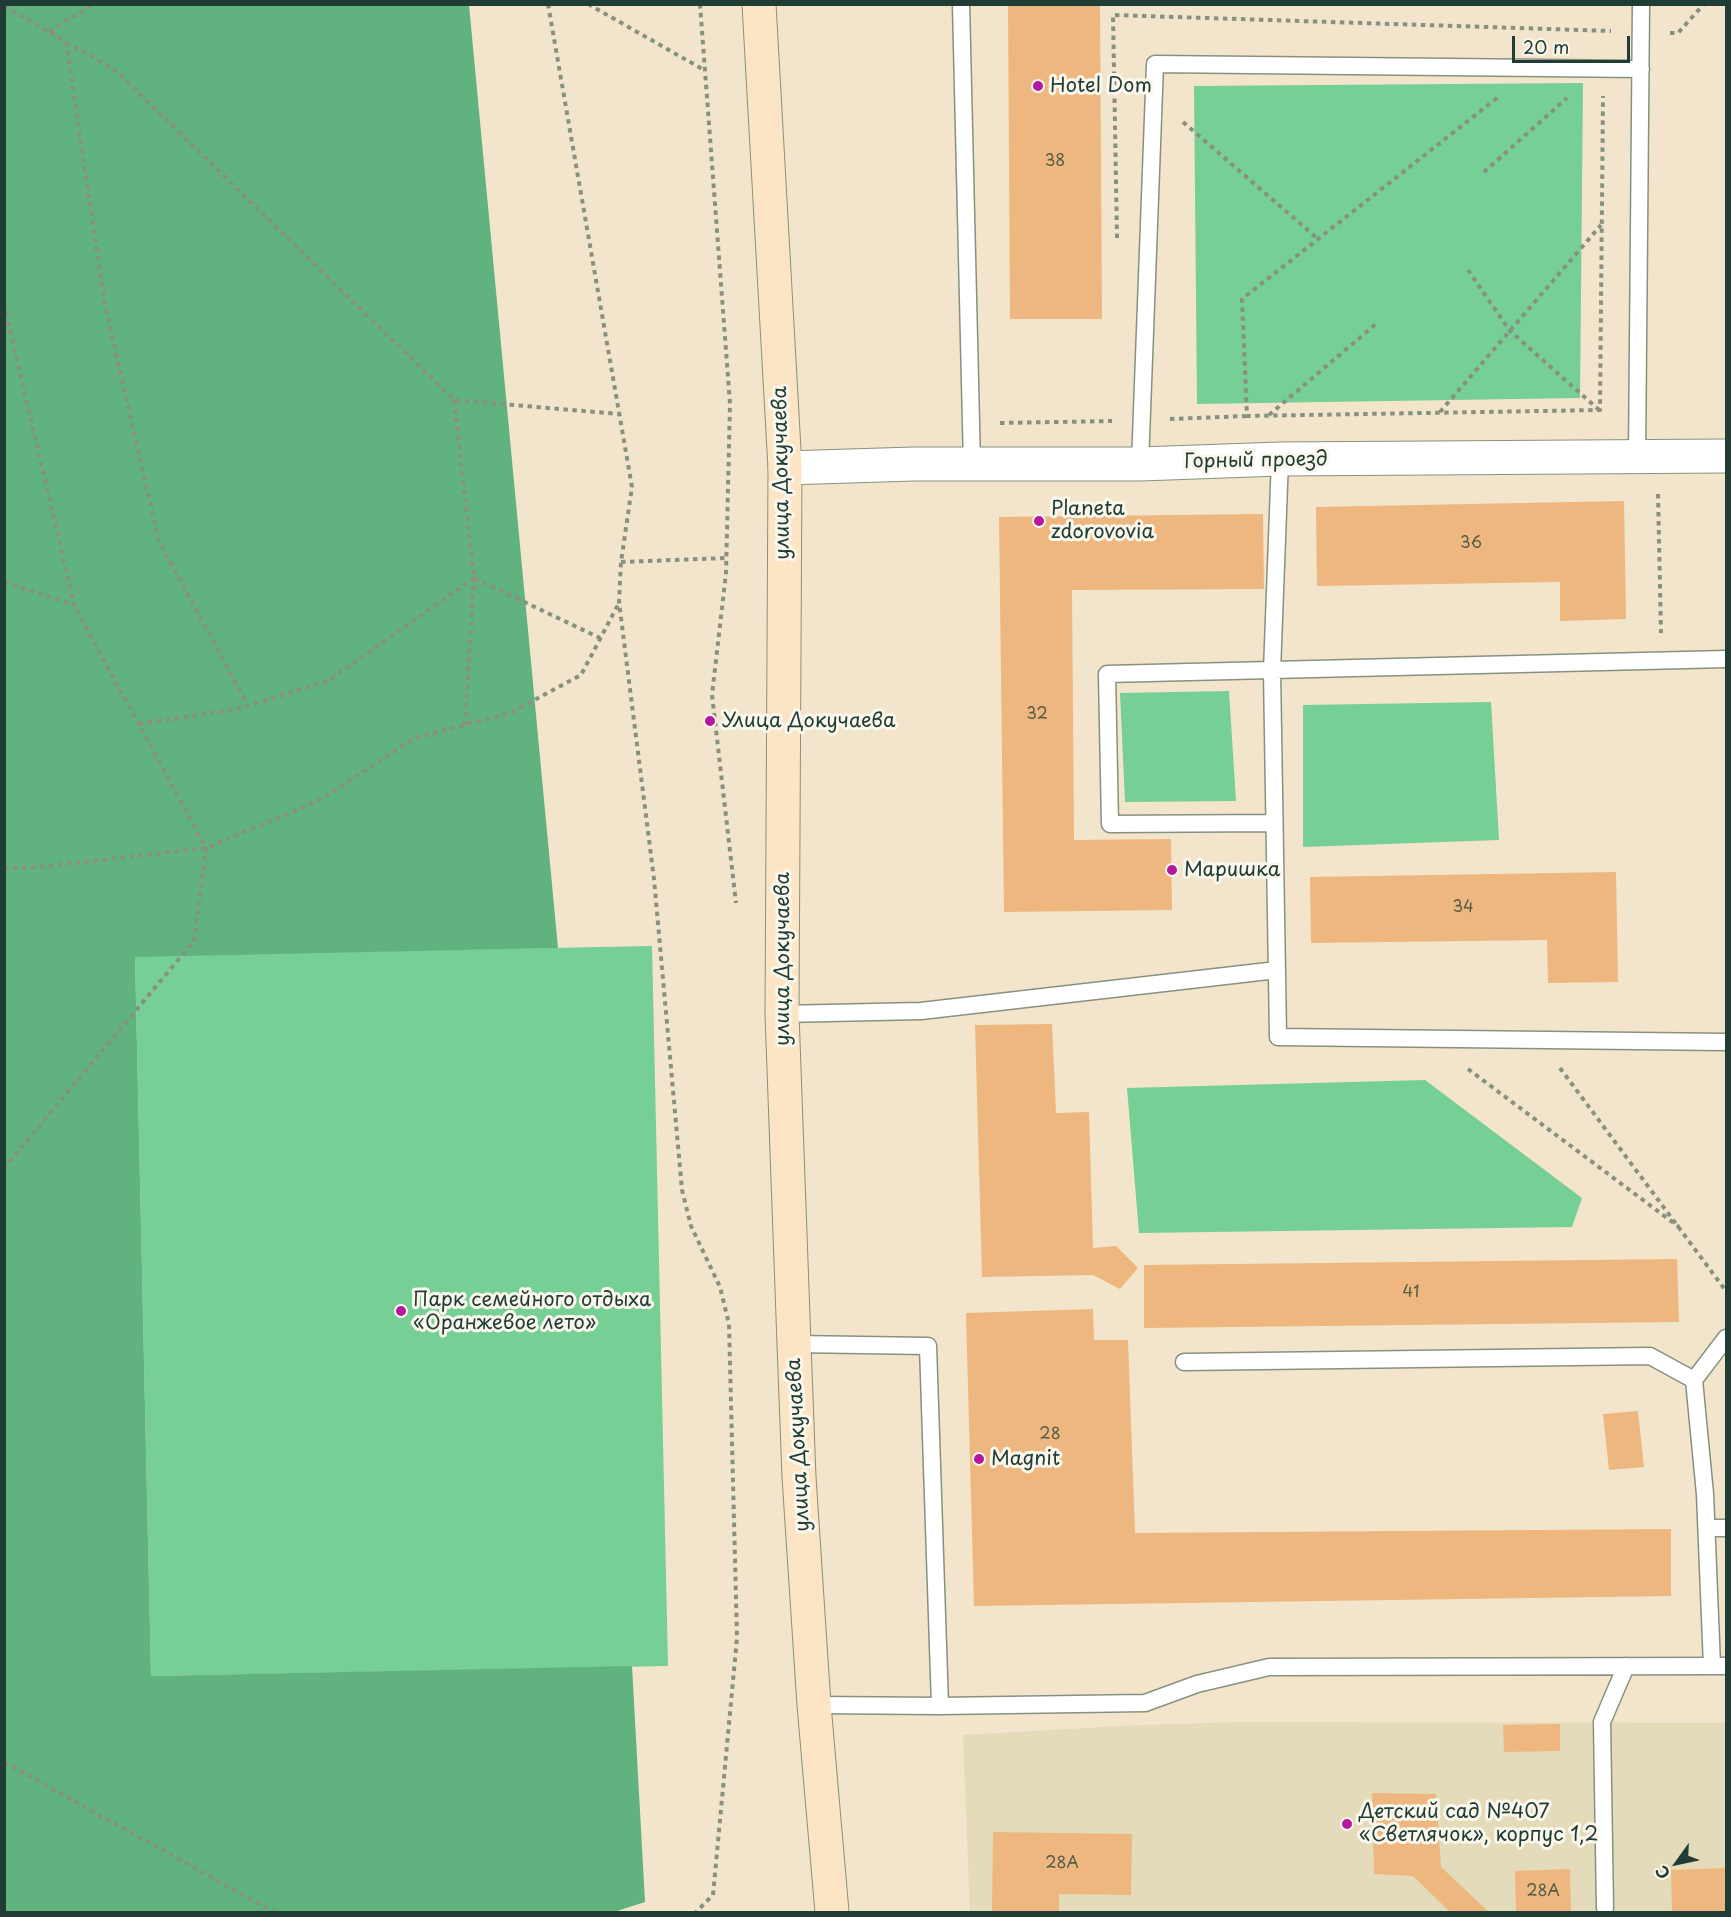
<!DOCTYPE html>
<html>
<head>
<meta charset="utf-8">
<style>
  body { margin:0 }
  #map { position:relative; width:1731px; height:1917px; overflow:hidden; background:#f2e5cb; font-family:"Playpen Sans",sans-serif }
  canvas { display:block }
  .frame { position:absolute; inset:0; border:6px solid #1f3d34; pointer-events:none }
  .north { position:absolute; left:1647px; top:1833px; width:60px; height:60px; -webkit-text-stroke:4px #fbf7ec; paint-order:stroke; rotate:237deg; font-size:16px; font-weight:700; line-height:24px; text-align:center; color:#1f3d34 }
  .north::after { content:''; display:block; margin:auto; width:21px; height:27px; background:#1f3d34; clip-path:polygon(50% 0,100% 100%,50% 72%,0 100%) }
  .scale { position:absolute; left:1512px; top:36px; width:118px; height:27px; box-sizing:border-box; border:3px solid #1f3d34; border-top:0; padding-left:8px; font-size:18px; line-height:21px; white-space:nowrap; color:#1f3d34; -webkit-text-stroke:4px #fbf7ec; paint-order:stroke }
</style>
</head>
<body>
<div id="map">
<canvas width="1731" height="1917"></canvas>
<div class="frame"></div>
<div class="north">С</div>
<div class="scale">20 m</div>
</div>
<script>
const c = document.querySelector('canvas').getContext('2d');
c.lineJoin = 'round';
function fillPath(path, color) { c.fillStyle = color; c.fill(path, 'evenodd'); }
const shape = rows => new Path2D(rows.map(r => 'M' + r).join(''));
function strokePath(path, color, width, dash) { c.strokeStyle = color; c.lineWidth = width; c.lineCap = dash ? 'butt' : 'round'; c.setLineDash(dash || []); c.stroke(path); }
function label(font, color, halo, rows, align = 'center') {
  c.font = font + ' "Playpen Sans",sans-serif'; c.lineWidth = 6; c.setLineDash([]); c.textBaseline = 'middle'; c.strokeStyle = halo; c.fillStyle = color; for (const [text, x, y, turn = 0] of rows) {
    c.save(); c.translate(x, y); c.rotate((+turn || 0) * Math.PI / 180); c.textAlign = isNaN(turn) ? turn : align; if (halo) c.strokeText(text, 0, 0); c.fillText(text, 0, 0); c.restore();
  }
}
fillPath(shape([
  [1241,1722,1726,1723,1726,1912,970,1912,963,1735,1139,1725]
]), '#e4dbba');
fillPath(shape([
  [1583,83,1580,398,1197,404,1194,86],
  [1229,691,1236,801,1125,802,1120,693],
  [1491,702,1499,840,1303,847,1303,705],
  [652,946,668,1666,151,1676,135,956],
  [1425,1080,1582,1198,1572,1227,1139,1233,1127,1088]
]), '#76cf95');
fillPath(shape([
  [5,4,469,5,558,948,135,957,151,1676,632,1666,645,1902,614,1912,5,1912]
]), '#60b27e');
fillPath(shape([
  [1008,4,1100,4,1102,319,1010,319],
  [1624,501,1626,619,1560,621,1560,582,1317,586,1316,507],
  [1263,514,1264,589,1072,590,1074,840,1171,839,1172,910,1004,912,999,517],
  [1616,872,1618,982,1548,983,1547,940,1311,943,1310,877],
  [1052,1024,1056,1113,1089,1112,1093,1248,1116,1246,1138,1268,1120,1289,1093,1275,982,1277,975,1025],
  [1677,1259,1679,1322,1144,1328,1144,1265],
  [1093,1309,1094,1340,1128,1340,1135,1533,1671,1529,1671,1596,974,1606,966,1313],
  [1638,1411,1644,1467,1609,1470,1603,1414],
  [1560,1724,1560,1751,1504,1752,1503,1725],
  [1372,1793,1436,1794,1441,1867,1489,1912,1450,1912,1413,1876,1374,1874],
  [993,1832,1132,1834,1131,1895,1059,1894,1059,1912,992,1912],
  [1726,1868,1726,1912,1672,1912,1671,1870],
  [1570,1869,1571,1912,1516,1912,1515,1871]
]), '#edb77f');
const service = shape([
  [961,4,972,465],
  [1637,457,1641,4],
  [1280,459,1272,671,1278,1037,1726,1042],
  [1140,464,1155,64,1641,69],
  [1274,823,1110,824,1107,674,1726,659],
  [782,1014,921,1011,1277,970],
  [794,1344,928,1346,940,1706],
  [1184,1362,1650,1356,1694,1380],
  [1707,1528,1726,1528],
  [1712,1666,1705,1494,1694,1380,1726,1338],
  [814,1705,940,1706,1145,1703,1197,1684,1269,1667,1726,1666],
  [1605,1908,1602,1722,1626,1666]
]);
const minor = shape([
  [785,468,914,464,1140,464,1280,459,1726,456]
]);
const secondary = shape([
  [759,4,785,468,782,1014,794,1344,799,1477,814,1705,832,1912]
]);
strokePath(service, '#889180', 19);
strokePath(minor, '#889180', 35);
strokePath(secondary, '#889180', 35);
strokePath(shape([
  [548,4,632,487,621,562,619,602,654,879,682,1190,691,1226,720,1287,729,1324,737,1638,713,1895,696,1912],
  [588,4,704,70],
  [700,4,730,404,726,573,712,695,736,903],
  [4,6,115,70,454,400,619,414],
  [49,31,94,4],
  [1670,33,1678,33,1704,4],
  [66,42,105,305,159,541,248,706],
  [1497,98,1242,299,1247,416,1600,410,1603,96],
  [1183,122,1318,239],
  [1484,172,1567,98],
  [1117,238,1113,15,1611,31],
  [1468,270,1510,331,1599,410],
  [4,304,74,605,206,848,194,941,4,1168],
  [454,400,474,578,600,638],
  [1440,412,1601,225],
  [1269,415,1377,323],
  [1170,419,1247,416],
  [1000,423,1112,421],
  [1658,494,1661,633],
  [621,562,726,558],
  [4,582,74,605],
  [139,724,237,709,328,681,474,578],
  [465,725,474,579],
  [4,868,39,867,206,848,318,801,415,738,510,713,581,675,619,603],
  [1560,1068,1726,1291],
  [1468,1069,1679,1227],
  [4,1762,274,1912]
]), '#889180', 4, [4.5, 4.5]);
strokePath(service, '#fff', 16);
strokePath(minor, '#fff', 33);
strokePath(secondary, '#fce5c4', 33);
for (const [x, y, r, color] of [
  [1038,86,6,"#b5179e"],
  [1039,521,6,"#b5179e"],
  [710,721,6,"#b5179e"],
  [1172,870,6,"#b5179e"],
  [401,1311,6,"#b5179e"],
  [979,1459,6,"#b5179e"],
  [1347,1824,6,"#b5179e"]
]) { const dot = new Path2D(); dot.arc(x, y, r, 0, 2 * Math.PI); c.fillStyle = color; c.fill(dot); strokePath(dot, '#fbf7ec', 2); }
label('16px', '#525c47', null, [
  ["38",1055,162],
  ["36",1471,544],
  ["32",1037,715],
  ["34",1463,908],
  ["41",1411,1293],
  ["28",1050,1435],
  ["28А",1062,1864],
  ["28А",1543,1892]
]);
label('20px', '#1f3d34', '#fbf7ec', [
  ["Hotel Dom",1050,86],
  ["Planeta",1051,509],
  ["zdorovovia",1051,532],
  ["Улица Докучаева",722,721],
  ["Маришка",1184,870],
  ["Парк семейного отдыха",413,1300],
  ["«Оранжевое лето»",413,1323],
  ["Magnit",991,1459],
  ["Детский сад №407",1359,1812],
  ["«Светлячок», корпус 1,2",1359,1835]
], 'left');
label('20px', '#1f3d34', '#fbf7ec', [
  ["Горный проезд",1256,461,-1],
  ["улица Докучаева",782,473,-91],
  ["улица Докучаева",783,959,-90],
  ["улица Докучаева",799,1445,-93]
]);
</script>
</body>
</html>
